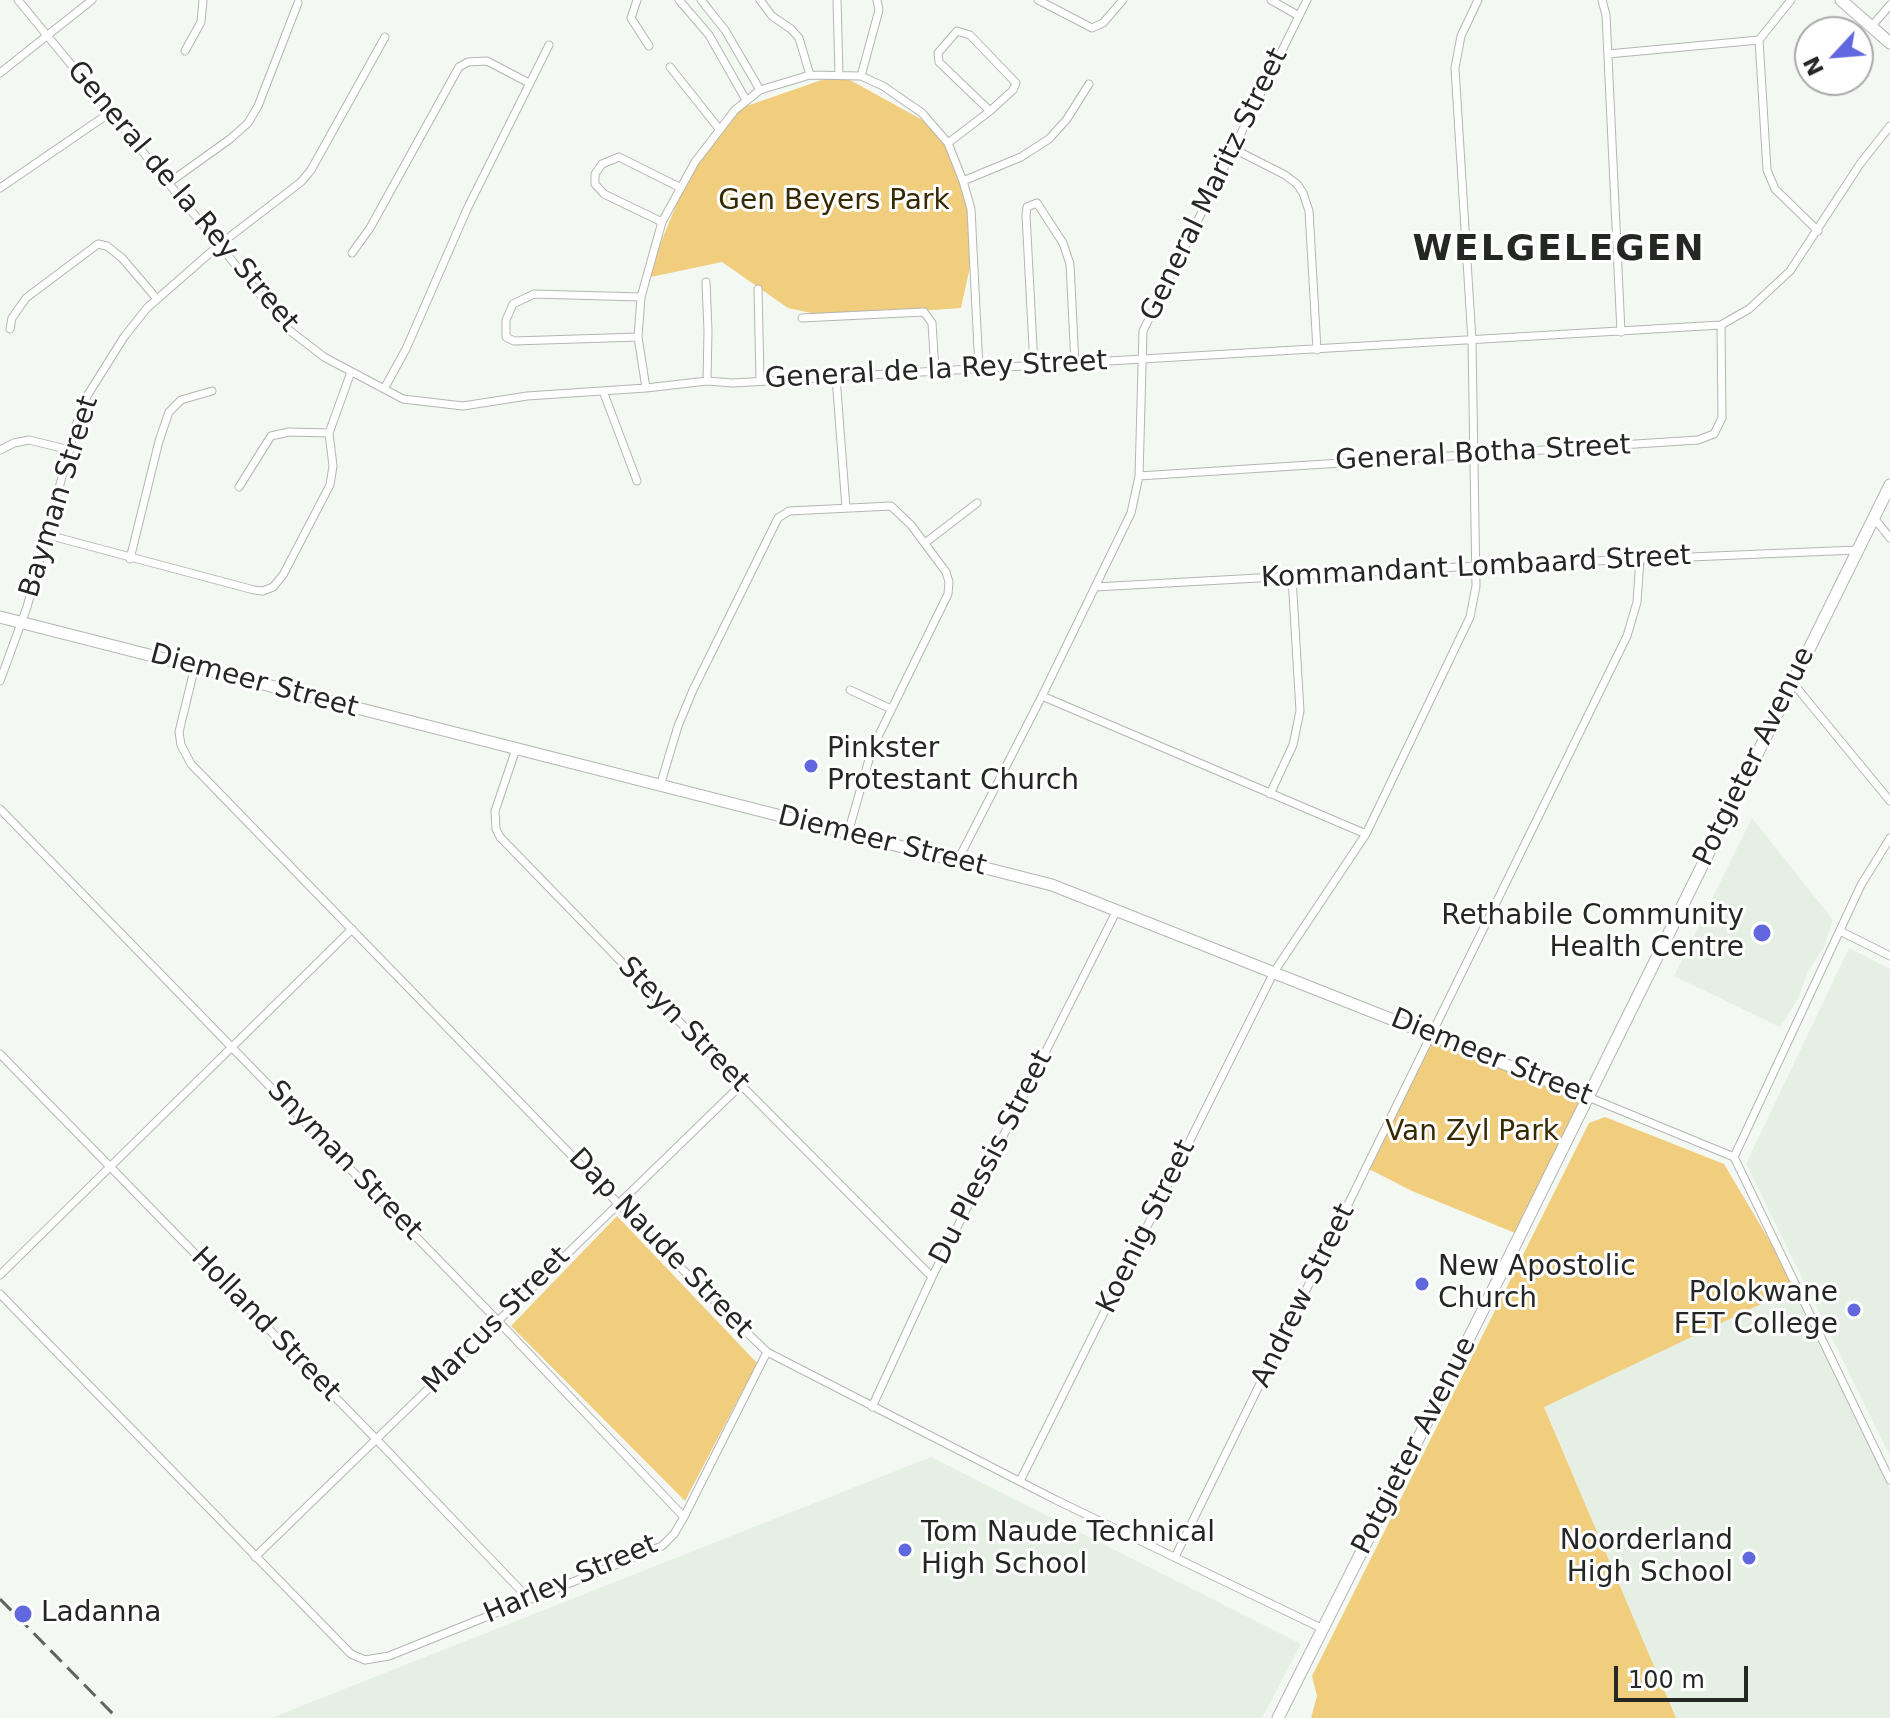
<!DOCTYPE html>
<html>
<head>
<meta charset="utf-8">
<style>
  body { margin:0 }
  #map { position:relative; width:1890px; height:1718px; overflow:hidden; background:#f4f8f3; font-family:"DejaVu Sans",sans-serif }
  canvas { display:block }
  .north { position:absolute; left:1794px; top:16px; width:80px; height:80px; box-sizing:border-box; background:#fff; border:2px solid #a8a9a8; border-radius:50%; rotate:244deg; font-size:22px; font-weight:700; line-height:32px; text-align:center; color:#252725 }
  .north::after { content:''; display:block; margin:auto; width:28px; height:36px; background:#6167df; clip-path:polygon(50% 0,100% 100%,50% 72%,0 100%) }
  .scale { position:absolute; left:1614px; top:1666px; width:134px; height:36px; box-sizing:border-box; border:4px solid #252725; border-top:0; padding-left:10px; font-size:24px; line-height:28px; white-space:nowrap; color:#252725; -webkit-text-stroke:6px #fff; paint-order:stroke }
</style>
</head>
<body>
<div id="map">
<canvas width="1890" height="1718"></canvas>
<div class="north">N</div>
<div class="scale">100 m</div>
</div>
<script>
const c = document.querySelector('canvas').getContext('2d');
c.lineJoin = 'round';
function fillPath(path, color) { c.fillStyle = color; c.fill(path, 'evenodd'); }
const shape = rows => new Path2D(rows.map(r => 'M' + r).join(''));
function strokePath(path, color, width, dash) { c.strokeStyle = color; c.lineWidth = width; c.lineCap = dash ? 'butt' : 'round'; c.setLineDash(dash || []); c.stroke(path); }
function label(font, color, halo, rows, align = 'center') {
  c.font = font + ' "DejaVu Sans",sans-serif'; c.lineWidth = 6; c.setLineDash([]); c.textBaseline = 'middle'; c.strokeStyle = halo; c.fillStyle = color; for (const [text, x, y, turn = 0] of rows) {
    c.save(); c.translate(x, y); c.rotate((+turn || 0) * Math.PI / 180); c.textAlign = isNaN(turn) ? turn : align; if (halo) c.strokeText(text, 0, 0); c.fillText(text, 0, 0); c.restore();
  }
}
fillPath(shape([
  [1752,818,1833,920,1824,947,1808,971,1798,999,1780,1027,1674,976],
  [1849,948,1890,969,1890,1456,1746,1164],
  [1797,1287,1890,1489,1890,1718,1676,1718,1544,1406],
  [931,1457,1301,1644,1262,1718,271,1718]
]), '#e5efe4');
fillPath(shape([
  [839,74,937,128,968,194,973,253,961,308,829,317,788,308,722,262,646,278,690,172,735,110],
  [1433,1034,1588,1097,1520,1235,1412,1191,1367,1168],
  [1605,1117,1724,1164,1797,1287,1544,1407,1676,1718,1311,1718,1317,1696,1312,1676,1589,1123],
  [617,1216,757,1363,685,1501,511,1326]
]), '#f0ce7d');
const street = shape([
  [18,0,289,330,324,357,403,399,463,406,527,396,646,388,707,381,733,383,836,377,1721,325,1749,309,1790,271,1860,164,1890,126],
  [637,0,631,18,649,46],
  [679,0,709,35,746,100],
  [701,0,725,30,760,90],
  [760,0,772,16,791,29,799,38,810,75],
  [837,0,839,74],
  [1038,0,1092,28,1103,23,1123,0],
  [1271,0,1299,16],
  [1602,0,1606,15,1621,332],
  [1791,0,1759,40,1767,170,1775,189,1818,231],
  [1871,27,1890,5],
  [185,51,201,22,203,0],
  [1608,54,1759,40],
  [670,67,720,130],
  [0,73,92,0],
  [861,76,879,10,877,0],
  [948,143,990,111,1013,90,1016,83,970,35,957,31,938,53,939,62,990,111],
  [1234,149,1285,175,1297,184,1303,193,1309,211,1317,350],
  [963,181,1021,157,1049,139,1067,119,1089,84],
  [170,182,230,139,248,123,258,106,298,3],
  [0,188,111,112],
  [662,222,604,194,595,184,595,174,602,164,619,157,681,188],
  [352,253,370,228,459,67,468,62,487,61,529,83],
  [706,282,708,331,707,381],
  [758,289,760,380],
  [802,318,924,312,932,323,935,371],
  [10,329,12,318,26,298,98,244,107,246,122,258,157,299],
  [638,337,514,341,506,337,506,320,513,304,534,294,641,297],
  [1034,366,1026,215,1027,207,1037,203,1063,243,1070,264,1075,364],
  [836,377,846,508],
  [646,388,638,337,641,297,662,222,695,162,735,110,760,90,810,75,861,76,883,86,922,113,948,143,963,181,971,209,979,369],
  [384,389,406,349,468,207,549,45],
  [603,391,637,481],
  [0,450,14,443,29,440,70,450],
  [1139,476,1698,440,1714,434,1722,418,1721,325],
  [239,487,271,436,289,432,329,433],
  [1874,518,1890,538],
  [48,535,254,590,263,591,273,587,283,575,330,485,333,466,329,433,351,372],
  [925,543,977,503],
  [130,559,159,441,169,412,181,400,212,391],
  [1095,587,1476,566,1857,550],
  [195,666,179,732,181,745,191,764,679,1266,767,1352,1056,1500,1323,1629],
  [0,681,27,607,76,425,87,396,124,337,147,308,219,245,301,182,311,170,385,37],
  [1792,682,1890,801],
  [850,690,891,709],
  [1042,696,1366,834],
  [516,749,495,811,496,829,500,837,741,1085,932,1277],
  [660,786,678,726,693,690,778,518,789,511,891,506,911,525,946,572,949,582,948,594,872,749,848,833],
  [1270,794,1293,745,1300,711,1292,577],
  [0,809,497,1320,684,1517],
  [958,860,1042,696,1131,513,1139,476,1143,331,1307,0],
  [1840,931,1890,956],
  [0,1054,377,1440,528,1598],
  [1588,1097,1734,1157],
  [1734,1157,1890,1480],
  [1734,1157,1861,885,1890,838],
  [0,1275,352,929],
  [0,1294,351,1654,365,1660,389,1656,662,1546,674,1534,684,1517,767,1352],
  [872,1407,932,1277,1116,912],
  [1020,1481,1274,972,1366,834,1470,617,1476,586,1472,341,1455,68,1461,36,1478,0],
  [255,1557,741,1085],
  [1175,1557,1627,636,1637,602,1640,559]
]);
const secondary = shape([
  [1841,0,1890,43],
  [0,617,1052,885,1588,1097],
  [1278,1718,1482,1312,1890,485]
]);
strokePath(street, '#b3b6b2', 9);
strokePath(secondary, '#b3b6b2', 13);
strokePath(street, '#fff', 7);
strokePath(secondary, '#fff', 11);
strokePath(shape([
  [0,1599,117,1718]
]), '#606360', 3, [16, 8]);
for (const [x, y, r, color] of [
  [811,766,8,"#6167df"],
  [1762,933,10,"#6167df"],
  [1422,1284,8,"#6167df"],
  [1854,1310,8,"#6167df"],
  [905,1550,8,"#6167df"],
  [1749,1558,8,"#6167df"],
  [23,1614,10,"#6167df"]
]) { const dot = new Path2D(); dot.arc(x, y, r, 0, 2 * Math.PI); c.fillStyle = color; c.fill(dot); strokePath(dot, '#fff', 3); }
label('28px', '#252725', '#fff', [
  ["General Maritz Street",1215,185,-64],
  ["General de la Rey Street",182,197,50],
  ["General de la Rey Street",936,371,-3],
  ["General Botha Street",1483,454,-3],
  ["Bayman Street",60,497,-73],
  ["Kommandant Lombaard Street",1476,568,-3],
  ["Diemeer Street",254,682,15],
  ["Potgieter Avenue",1755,757,-64],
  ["Diemeer Street",882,842,14],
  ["Steyn Street",683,1025,46],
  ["Diemeer Street",1491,1058,22],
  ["Du Plessis Street",992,1158,-63],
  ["Snyman Street",344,1161,46],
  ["Koenig Street",1147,1227,-64],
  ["Dap Naude Street",660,1244,46],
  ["Andrew Street",1304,1296,-64],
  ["Marcus Street",497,1321,-45],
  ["Holland Street",265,1325,46],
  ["Potgieter Avenue",1415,1446,-63],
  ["Harley Street",571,1580,-23]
]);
label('28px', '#382900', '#fff', [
  ["Gen Beyers Park",834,202],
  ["Van Zyl Park",1472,1133]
]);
label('28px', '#252725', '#fff', [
  ["Pinkster",827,750],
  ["Protestant Church",827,782],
  ["Rethabile Community",1744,917,"right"],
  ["Health Centre",1744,949,"right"],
  ["New Apostolic",1438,1268],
  ["Church",1438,1300],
  ["Polokwane",1838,1294,"right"],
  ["FET College",1838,1326,"right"],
  ["Tom Naude Technical",921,1534],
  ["High School",921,1566],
  ["Noorderland",1733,1542,"right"],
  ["High School",1733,1574,"right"],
  ["Ladanna",41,1614]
], 'left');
c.letterSpacing = '2px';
label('bold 36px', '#252725', '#fff', [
  ["WELGELEGEN",1559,251]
]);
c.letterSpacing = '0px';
</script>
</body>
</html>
